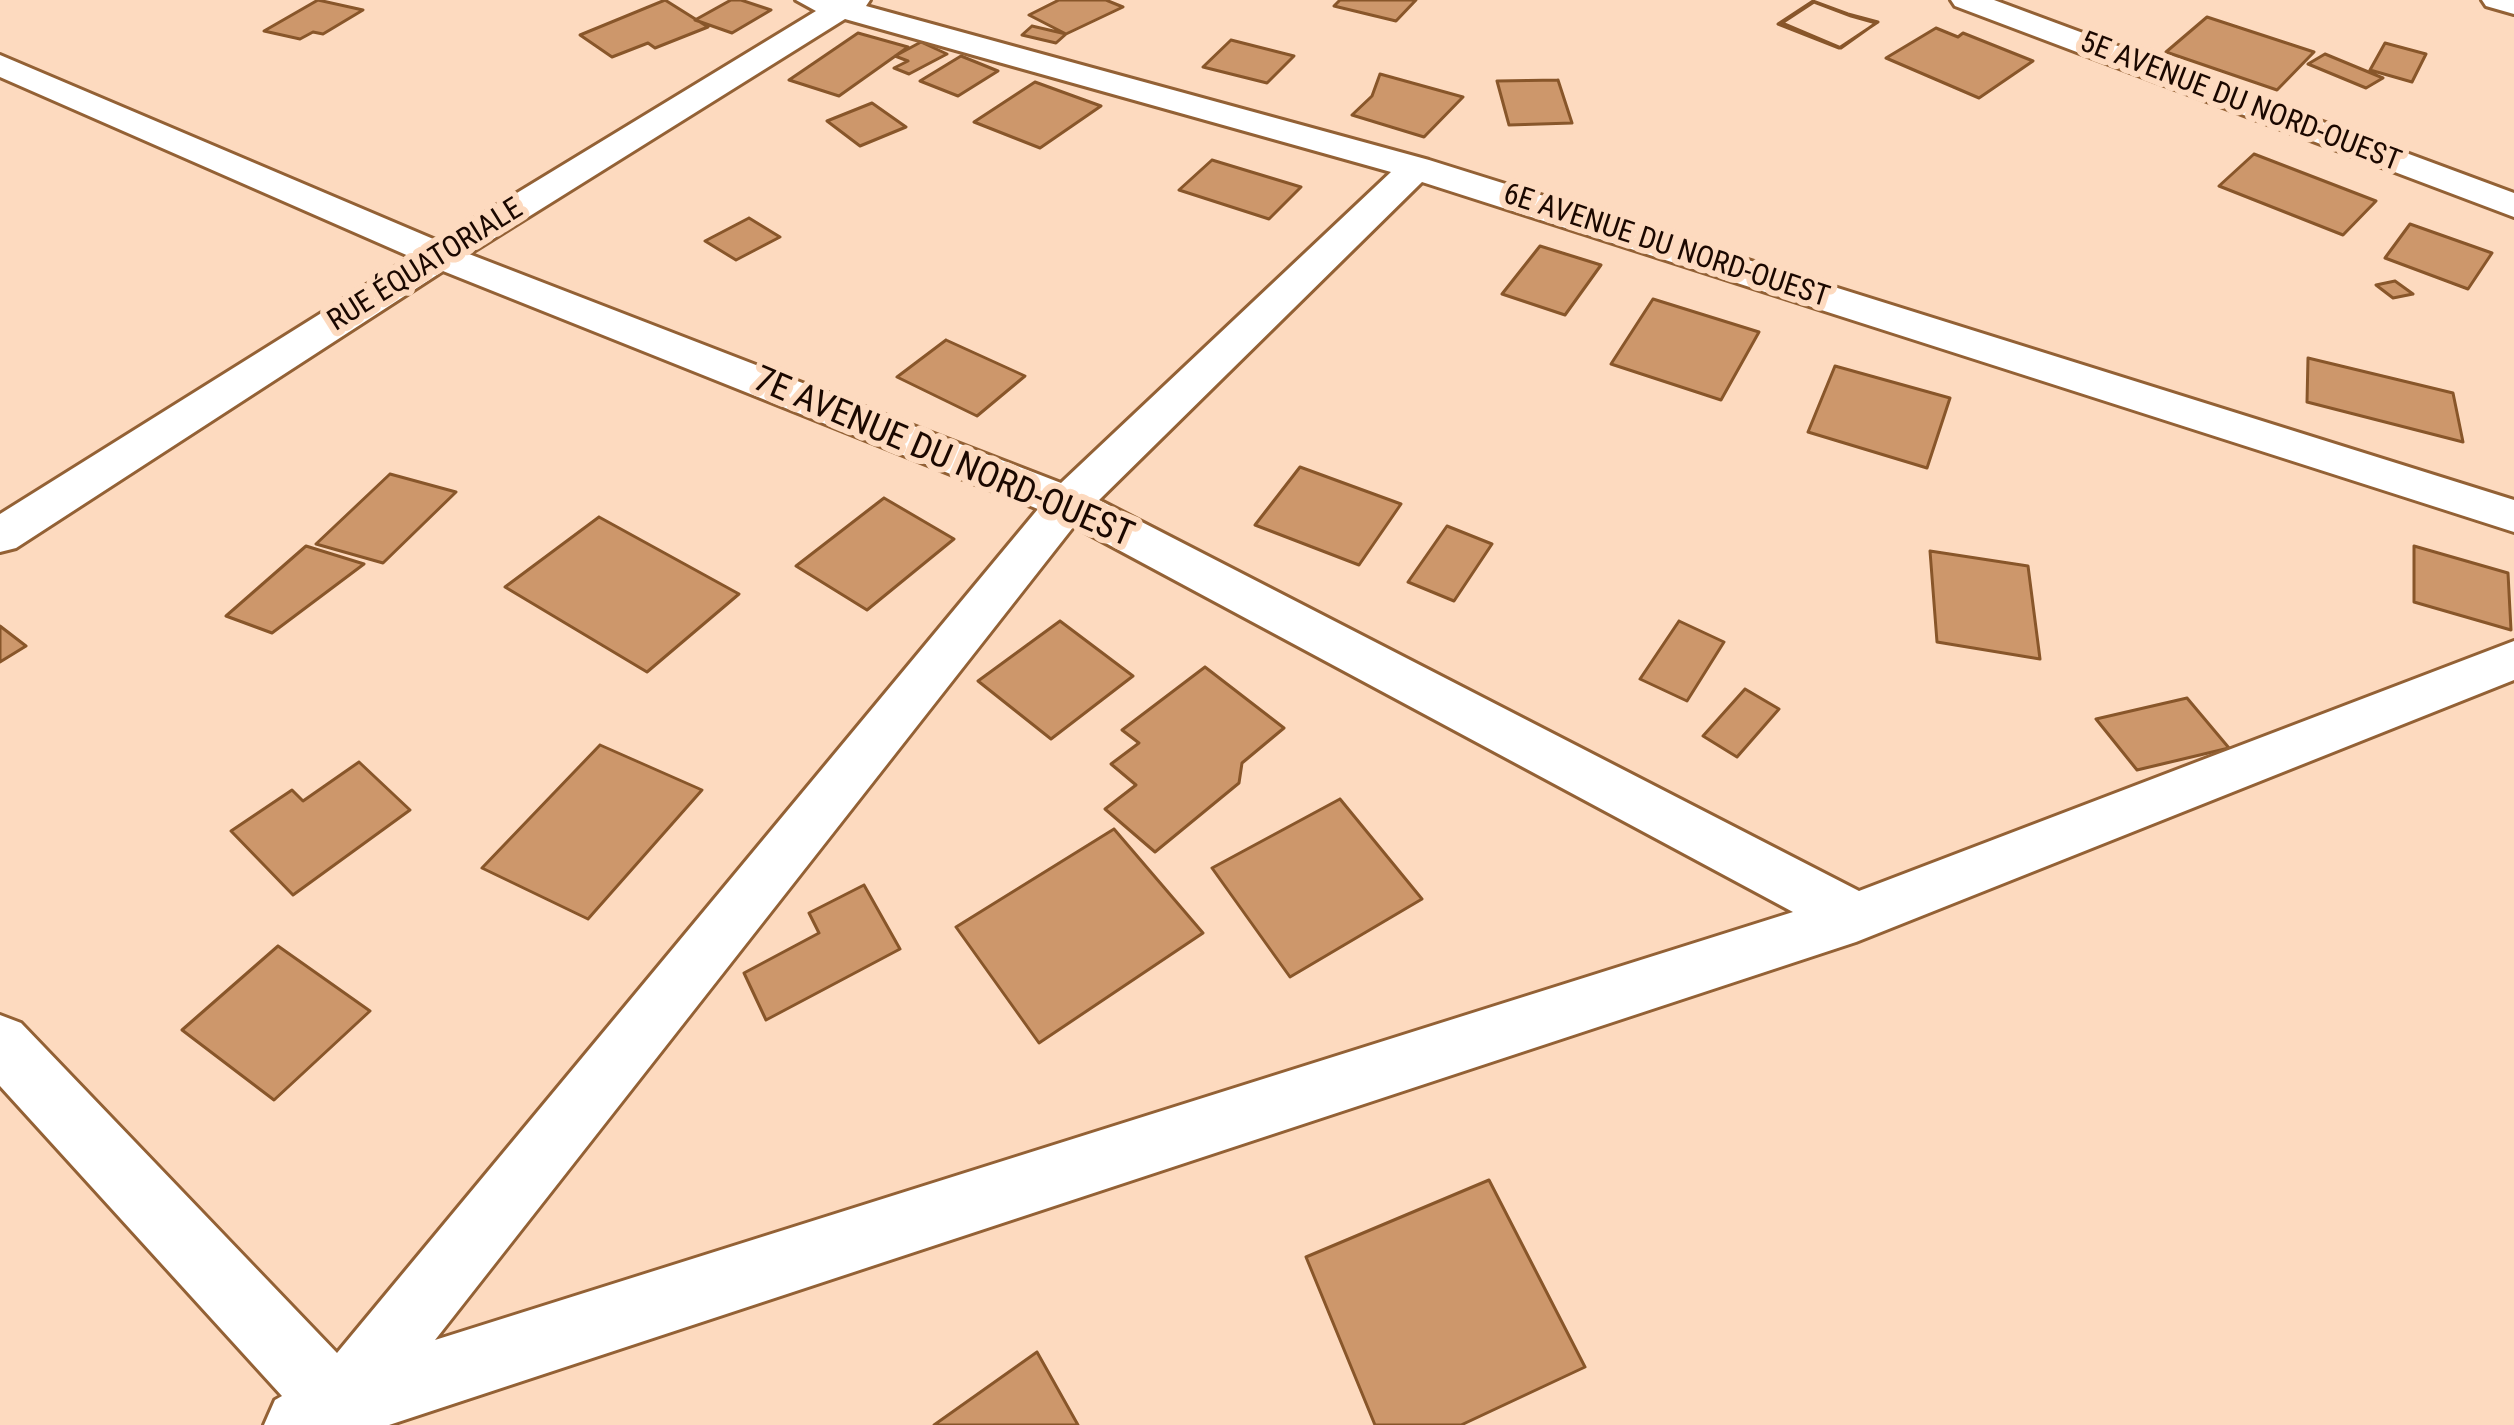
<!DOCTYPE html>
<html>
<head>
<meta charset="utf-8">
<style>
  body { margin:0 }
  canvas { display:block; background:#fddabf }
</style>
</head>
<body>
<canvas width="2514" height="1425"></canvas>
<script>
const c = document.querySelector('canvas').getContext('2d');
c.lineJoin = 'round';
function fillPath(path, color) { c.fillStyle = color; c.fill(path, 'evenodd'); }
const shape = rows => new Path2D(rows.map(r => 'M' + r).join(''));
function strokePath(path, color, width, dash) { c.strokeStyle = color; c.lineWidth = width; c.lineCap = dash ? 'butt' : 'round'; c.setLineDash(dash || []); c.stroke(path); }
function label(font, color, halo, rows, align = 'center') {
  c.font = font + ' "Roboto Condensed",sans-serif'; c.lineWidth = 12; c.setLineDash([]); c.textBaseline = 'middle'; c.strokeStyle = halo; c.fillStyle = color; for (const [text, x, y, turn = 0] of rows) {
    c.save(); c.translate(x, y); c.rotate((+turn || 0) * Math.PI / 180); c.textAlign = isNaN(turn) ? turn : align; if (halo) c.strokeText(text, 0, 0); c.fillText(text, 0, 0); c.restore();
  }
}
const building = shape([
  [318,0,363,10,323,34,313,32,300,39,264,31,318,0],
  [665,0,708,27,655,48,648,43,612,57,580,35,665,0],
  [731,0,741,0,771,10,732,33,695,20,731,0],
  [1059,0,1106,0,1123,7,1066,34,1029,15,1059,0],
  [1340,0,1416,0,1396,21,1334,6,1340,0],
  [1813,1,1848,14,1878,22,1839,48,1778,24,1813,1],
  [1814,2,1851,16,1876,23,1841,48,1782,23,1814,2],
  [2207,17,2314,52,2277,90,2166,52,2207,17],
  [1032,26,1066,34,1056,43,1022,35,1032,26],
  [1936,28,1958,37,1963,33,2033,61,1979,98,1886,58,1936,28],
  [858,33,908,47,839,96,789,80,858,33],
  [1231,40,1294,56,1267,83,1203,67,1231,40],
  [921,42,947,54,909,74,894,68,908,61,895,56,921,42],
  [2385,43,2426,54,2412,82,2370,70,2385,43],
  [2325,54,2383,78,2366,88,2308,64,2325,54],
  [961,56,998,71,958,96,920,81,961,56],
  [1380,74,1463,97,1424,137,1352,115,1372,96,1380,74],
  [1558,80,1572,123,1509,125,1497,81,1558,80],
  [1035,82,1101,106,1040,148,974,122,1035,82],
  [872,103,906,127,860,146,827,121,872,103],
  [2254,154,2376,201,2343,235,2219,186,2254,154],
  [1212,160,1301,187,1269,219,1179,190,1212,160],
  [749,218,780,237,736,260,705,241,749,218],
  [2410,224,2492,253,2468,289,2385,258,2410,224],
  [1540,246,1601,265,1565,315,1502,294,1540,246],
  [2395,281,2413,294,2393,298,2376,285,2395,281],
  [1653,299,1759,332,1721,400,1611,364,1653,299],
  [946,340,1025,376,977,416,897,377,946,340],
  [2308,358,2453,393,2463,442,2307,402,2308,358],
  [1835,366,1950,398,1927,468,1808,432,1835,366],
  [1300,467,1401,504,1359,565,1255,525,1300,467],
  [390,474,456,492,383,563,316,544,390,474],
  [884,498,954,539,867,610,796,566,884,498],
  [599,517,739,594,647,672,505,587,599,517],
  [1447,526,1492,544,1454,601,1408,582,1447,526],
  [306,546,364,564,272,633,226,616,306,546],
  [2414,546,2508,573,2511,630,2414,602,2414,546],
  [1930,551,2028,566,2040,659,1937,642,1930,551],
  [1060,621,1133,676,1051,739,978,681,1060,621],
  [1679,621,1724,642,1687,701,1640,679,1679,621],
  [0,626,26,646,0,662,0,626],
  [1205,667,1284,728,1242,763,1239,783,1155,852,1105,809,1136,785,1111,764,1139,743,1122,730,1205,667],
  [1745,689,1779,709,1737,757,1703,736,1745,689],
  [2187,698,2229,748,2137,770,2096,719,2187,698],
  [600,745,702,790,588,919,482,868,600,745],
  [359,762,410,810,293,895,231,831,292,790,303,801,359,762],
  [1340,799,1422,899,1290,977,1212,868,1340,799],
  [1114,829,1203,933,1039,1043,956,927,1114,829],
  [864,885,900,949,766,1020,744,973,819,933,809,913,864,885],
  [278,946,370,1011,274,1100,182,1030,278,946],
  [1489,1180,1585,1367,1461,1425,1375,1425,1306,1257,1489,1180],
  [1037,1352,1078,1425,934,1425,1037,1352]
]);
fillPath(building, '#cd976b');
strokePath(building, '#88562a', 3);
const minor = shape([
  [796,0,870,0,866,6,1429,160,2514,500,2514,532,1422,182,1099,500,1859,891,2514,641,2514,680,1856,942,389,1425,264,1425,275,1400,282,1396,0,1086,0,1015,21,1023,337,1353,1038,509,443,271,16,548,0,552,0,514,411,257,0,77,0,55,438,241,816,11,796,0],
  [845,19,1391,172,1061,483,469,254,845,19],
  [1074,526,1793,912,435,1340,1074,526],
  [1951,0,1994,0,2514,193,2514,217,1955,6,1951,0],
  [2482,0,2514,0,2514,14,2486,6,2482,0]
]);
strokePath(minor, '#936135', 6);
fillPath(minor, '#fff');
label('30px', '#1b0800', '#fddabf', [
  ["5E AVENUE DU NORD-OUEST",2240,103,21],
  ["6E AVENUE DU NORD-OUEST",1666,247,18],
  ["RUE ÉQUATORIALE",426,266,-32]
]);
label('36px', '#1b0800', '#fddabf', [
  ["7E AVENUE DU NORD-OUEST",943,459,23]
]);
</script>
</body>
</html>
